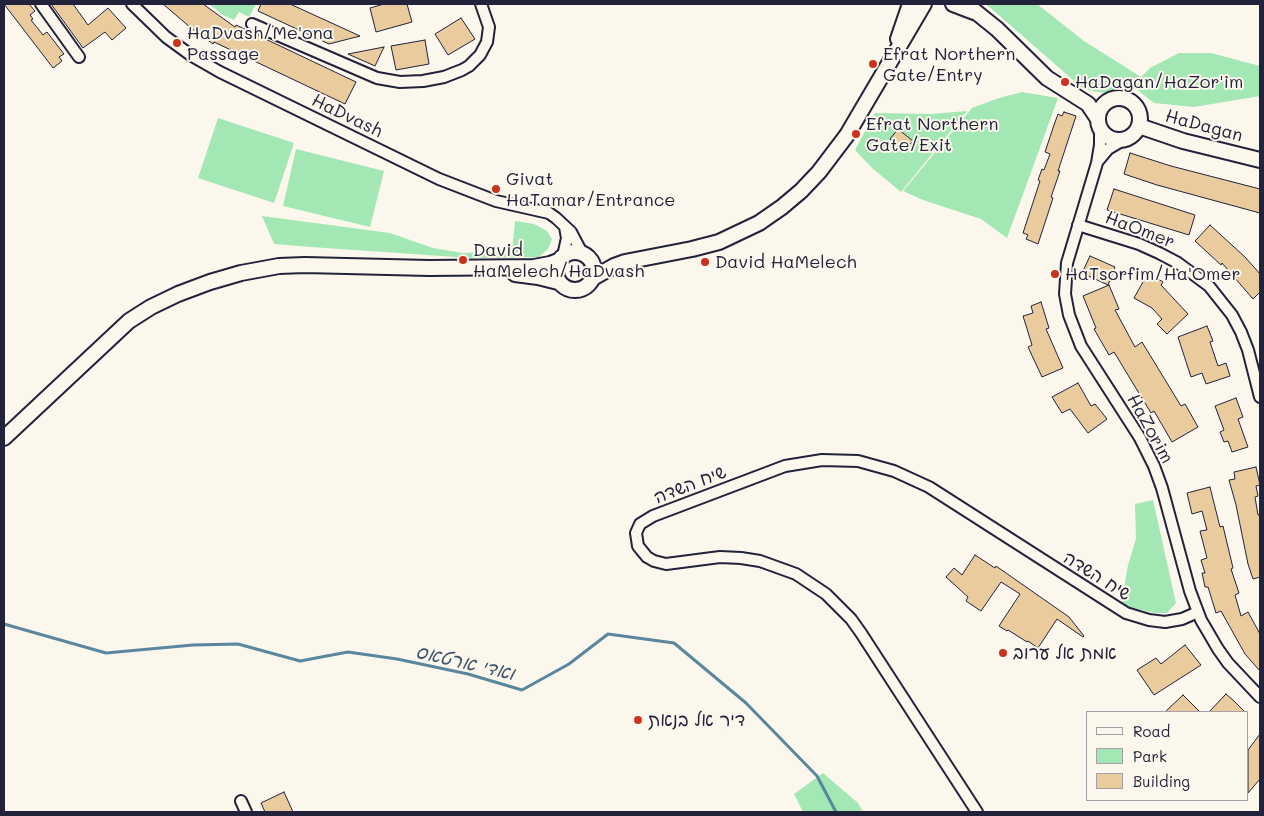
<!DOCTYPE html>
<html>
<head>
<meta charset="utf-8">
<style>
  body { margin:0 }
  #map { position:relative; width:1264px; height:816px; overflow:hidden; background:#fbf7ec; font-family:Mali,sans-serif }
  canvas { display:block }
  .frame { position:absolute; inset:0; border:5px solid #22223b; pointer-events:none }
  .legend { position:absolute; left:1086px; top:711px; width:162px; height:90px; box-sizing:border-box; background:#fbf7ec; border:1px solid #a4a2a5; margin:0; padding:6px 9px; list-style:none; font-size:15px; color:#22223b }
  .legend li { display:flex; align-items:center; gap:10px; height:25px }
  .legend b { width:25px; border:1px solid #a4a2a5 }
</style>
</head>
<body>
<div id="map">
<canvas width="1264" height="816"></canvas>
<div class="frame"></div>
<ul class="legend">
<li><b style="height:6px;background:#fbf7ec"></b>Road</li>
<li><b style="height:14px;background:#a3e8b4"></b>Park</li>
<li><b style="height:14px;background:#e9cb9d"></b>Building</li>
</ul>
</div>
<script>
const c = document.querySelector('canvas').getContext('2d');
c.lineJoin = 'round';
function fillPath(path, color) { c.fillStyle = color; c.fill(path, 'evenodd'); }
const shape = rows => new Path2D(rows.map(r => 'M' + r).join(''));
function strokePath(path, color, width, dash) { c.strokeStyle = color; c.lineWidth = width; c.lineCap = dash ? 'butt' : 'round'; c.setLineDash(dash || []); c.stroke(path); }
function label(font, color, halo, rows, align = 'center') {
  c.font = font + ' Mali,"Playpen Sans Hebrew",sans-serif'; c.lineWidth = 4; c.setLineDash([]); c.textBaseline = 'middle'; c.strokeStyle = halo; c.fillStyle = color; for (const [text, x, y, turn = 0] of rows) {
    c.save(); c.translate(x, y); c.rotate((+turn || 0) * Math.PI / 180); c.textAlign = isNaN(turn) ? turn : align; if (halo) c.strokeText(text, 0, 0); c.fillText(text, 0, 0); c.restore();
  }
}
fillPath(shape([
  [209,4,256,4,249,17,239,12,234,20,223,15],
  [986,4,1037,4,1084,41,1141,77,1150,68,1179,53,1211,53,1260,66,1260,96,1194,107,1154,103,1131,85,1121,93,1105,93,1092,91,1081,87],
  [1022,92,1058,98,1007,238,981,219,923,200,903,191,972,108,999,98],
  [967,111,901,192,872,168,855,150,875,113,931,114],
  [218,118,294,143,274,203,198,178],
  [296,149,384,171,370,227,283,206],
  [262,216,390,233,433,248,463,253,512,251,515,221,534,224,547,231,552,239,548,249,539,257,470,258,311,247,274,244],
  [1153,500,1176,603,1167,613,1155,613,1121,605,1128,565,1136,539,1135,504],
  [823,773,858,803,863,812,803,812,794,794]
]), '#a3e8b4');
strokePath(shape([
  [4,624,106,653,193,645,238,644,300,661,348,652,397,659,468,674,522,690,569,664,608,634,674,643,746,703,817,776,836,812]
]), '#5a879e', 3);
const building = shape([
  [4,4,29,4,35,11,30,15,33,19,31,20,43,35,47,32,64,54,59,57,62,61,53,68,4,4],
  [51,4,73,4,88,25,108,8,126,28,112,40,105,32,83,48,51,4],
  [163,4,203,4,235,27,236,25,356,82,345,104,214,42,213,44,191,28,163,4],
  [261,4,290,4,360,36,329,44,258,11,261,4],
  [384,4,407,4,412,22,376,32,370,8,384,4],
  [461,18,475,39,448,55,435,34,461,18],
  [425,40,429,64,396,70,391,46,425,40],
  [384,47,375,66,348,54,384,47],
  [1064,112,1076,116,1058,171,1060,171,1051,197,1053,198,1038,244,1026,239,1028,235,1023,233,1040,181,1038,180,1042,169,1044,170,1050,154,1045,152,1054,125,1058,114,1062,116,1064,112],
  [898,129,913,141,904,151,890,139,898,129],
  [1130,153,1171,166,1260,189,1260,213,1157,185,1124,174,1130,153],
  [1114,189,1195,215,1189,235,1107,210,1114,189],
  [1210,225,1245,257,1260,274,1260,292,1253,299,1222,263,1221,265,1195,241,1210,225],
  [1090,256,1115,267,1108,285,1082,273,1090,256],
  [1148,273,1163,282,1161,285,1188,314,1167,334,1157,324,1162,319,1152,308,1134,298,1148,273],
  [1109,285,1119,309,1115,310,1135,347,1142,342,1181,406,1185,404,1198,427,1172,442,1154,411,1151,413,1114,352,1109,355,1094,329,1096,328,1083,296,1109,285],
  [1041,302,1049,328,1046,329,1063,368,1042,377,1028,347,1032,345,1023,316,1033,313,1031,306,1041,302],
  [1207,326,1213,341,1210,342,1218,366,1226,363,1230,376,1206,384,1202,373,1191,377,1178,337,1207,326],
  [1078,383,1091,406,1095,404,1107,419,1088,433,1070,409,1062,413,1052,397,1078,383],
  [1236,398,1243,417,1238,419,1248,447,1232,452,1228,441,1224,442,1220,432,1224,430,1215,406,1236,398],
  [1256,467,1260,485,1256,486,1258,496,1255,497,1258,515,1260,515,1260,577,1253,579,1248,564,1236,505,1229,480,1235,479,1234,472,1256,467],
  [1210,487,1220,527,1223,526,1233,568,1231,569,1239,593,1235,595,1241,616,1248,612,1260,634,1260,671,1245,654,1221,611,1216,613,1208,587,1205,587,1202,573,1205,573,1201,560,1207,558,1200,531,1207,530,1202,511,1192,514,1187,493,1210,487],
  [975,555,995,568,996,566,1069,617,1084,636,1083,637,1057,619,1038,648,1028,641,1027,642,1008,630,1007,631,999,626,1020,594,1001,582,981,611,966,601,968,597,946,577,954,568,962,575,975,555],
  [1185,645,1201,665,1154,695,1137,670,1156,658,1161,664,1185,645],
  [1226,694,1234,701,1245,712,1209,712,1226,694],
  [1183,695,1200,712,1165,712,1183,695],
  [1260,734,1260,779,1248,793,1248,750,1260,734],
  [284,792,293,812,265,812,261,803,284,792]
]);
fillPath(building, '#e9cb9d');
strokePath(building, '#22223b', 1);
const street = shape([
  [41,4,79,57],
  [132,4,166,37,192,56,220,72,439,179,496,201,549,213,556,218,571,232,582,253],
  [252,24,377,78,400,82,423,81,444,77,462,70,469,66,480,55,487,42,489,27,481,4],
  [1100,128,1100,145,1097,163,1067,263,1065,294,1069,315,1081,346,1140,438,1154,466,1162,488,1190,591,1201,620,1218,649,1228,663,1260,697],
  [1098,161,1108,149,1125,139],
  [1078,225,1139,244,1159,253,1178,263,1209,286,1232,315,1241,332,1248,350,1260,397],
  [563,256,567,238,565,227],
  [241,801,246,812],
  [977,812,861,633,851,619,826,594,796,574,760,561,741,558,720,557,666,564,654,561,647,557,638,546,636,533,640,524,653,516,785,466,822,460,858,461,894,471,929,487,1126,613,1149,620,1165,622,1182,619,1198,612]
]);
const secondary = shape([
  [953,4,974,12],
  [966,4,997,29,1047,78,1088,104,1098,119],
  [898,39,910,4],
  '1098 119a21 21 0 1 1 42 0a21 21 0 1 1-42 0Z',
  [1139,126,1183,141,1260,160],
  '556 271a19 19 0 1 1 38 0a19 19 0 1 1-38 0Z',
  [515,274,538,277,558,282],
  [593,278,614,266,625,262,692,249,719,242,759,223,782,207,801,191,819,172,847,135,924,4],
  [4,438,129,321,151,307,178,294,210,282,241,273,279,266,305,265,429,268,534,267,550,264,558,261]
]);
strokePath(street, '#22223b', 14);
strokePath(secondary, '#22223b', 18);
strokePath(street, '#fbf7ec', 10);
strokePath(secondary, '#fbf7ec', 14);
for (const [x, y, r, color] of [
  [177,43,5,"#c8321e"],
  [873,64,5,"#c8321e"],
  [1065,82,5,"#c8321e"],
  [856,134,5,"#c8321e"],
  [496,189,5,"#c8321e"],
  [463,260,5,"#c8321e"],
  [705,262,5,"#c8321e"],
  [1055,274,5,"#c8321e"],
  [1003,653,5,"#c8321e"],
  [638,720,5,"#c8321e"]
]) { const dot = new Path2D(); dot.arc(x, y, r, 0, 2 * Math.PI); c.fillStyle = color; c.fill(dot); strokePath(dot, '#fbf7ec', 2); }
label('18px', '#22223b', '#fbf7ec', [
  ["HaDvash/Me'ona",187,33],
  ["Passage",187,54],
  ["Efrat Northern",883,54],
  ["Gate/Entry",883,75],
  ["HaDagan/HaZor'im",1075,82],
  ["Efrat Northern",866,124],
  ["Gate/Exit",866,145],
  ["Givat",506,179],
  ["HaTamar/Entrance",506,200],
  ["David",473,250],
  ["HaMelech/HaDvash",473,271],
  ["David HaMelech",715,262],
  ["HaTsorfim/Ha'Omer",1065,274],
  ["אמת אל ערוב",1013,653],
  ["דיר אל בנאת",648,720]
], 'left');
label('18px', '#22223b', '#fbf7ec', [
  ["HaDvash",347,116,26],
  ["HaDagan",1204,126,15],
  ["HaOmer",1140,230,21],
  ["HaZorim",1150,429,61],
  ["שיח השדה",690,485,-21],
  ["שיח השדה",1097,576,32]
]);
label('italic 19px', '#3e556d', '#fbf7ec', [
  ["ואדי ארטאס",465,663,13]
]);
</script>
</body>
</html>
